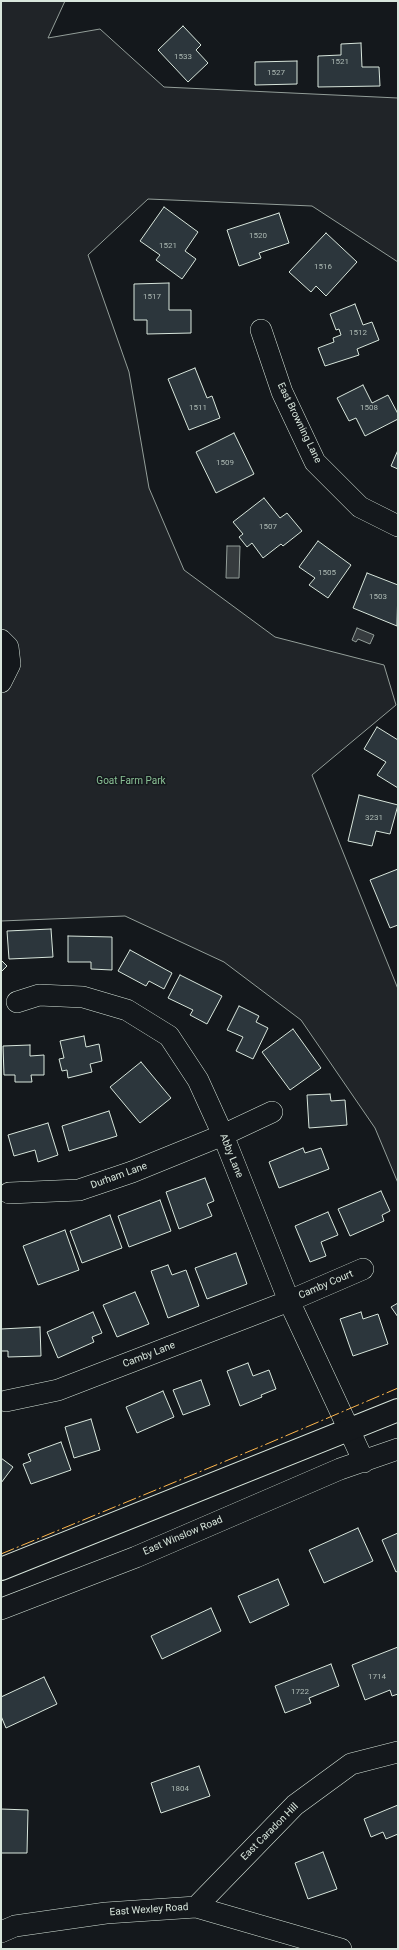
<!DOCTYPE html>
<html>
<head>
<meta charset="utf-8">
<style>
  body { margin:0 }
  #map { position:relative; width:399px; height:1950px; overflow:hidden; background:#14181c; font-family:Roboto,sans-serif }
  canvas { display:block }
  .frame { position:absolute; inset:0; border:2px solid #d8e6dc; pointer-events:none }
</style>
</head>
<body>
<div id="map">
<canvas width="399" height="1950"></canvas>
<div class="frame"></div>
</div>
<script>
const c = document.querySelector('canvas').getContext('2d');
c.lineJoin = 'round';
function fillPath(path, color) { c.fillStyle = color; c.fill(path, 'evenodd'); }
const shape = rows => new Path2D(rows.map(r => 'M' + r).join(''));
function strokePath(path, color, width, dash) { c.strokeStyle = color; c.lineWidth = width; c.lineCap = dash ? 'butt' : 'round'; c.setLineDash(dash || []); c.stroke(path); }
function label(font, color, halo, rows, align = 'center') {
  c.font = font + ' Roboto,sans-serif'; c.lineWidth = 3; c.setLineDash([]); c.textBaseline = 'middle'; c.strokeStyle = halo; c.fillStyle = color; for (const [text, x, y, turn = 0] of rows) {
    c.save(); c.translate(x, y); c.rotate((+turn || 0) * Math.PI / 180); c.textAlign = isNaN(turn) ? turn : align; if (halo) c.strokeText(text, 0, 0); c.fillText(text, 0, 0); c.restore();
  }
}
const green = shape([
  [1,1,65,1,48,38,100,29,164,87,398,98,398,262,312,206,148,199,88,255,129,372,149,488,184,570,275,637,384,665,396,705,312,775,398,989,398,1183,375,1128,301,1020,224,962,125,916,1,921,1,1]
]);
fillPath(green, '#202428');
strokePath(green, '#939e99', 1);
const water = shape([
  [227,546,240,546,239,578,226,578,227,546],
  [357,628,374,635,370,644,358,639,356,642,352,640,357,628]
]);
fillPath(water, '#363b3e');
strokePath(water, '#939e99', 1);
const building = shape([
  [183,26,201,45,196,50,208,63,188,82,158,50,183,26],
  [361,43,362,67,379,67,380,86,318,87,318,56,341,55,341,44,361,43],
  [297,61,297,84,255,85,255,62,297,61],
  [164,207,198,232,185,251,196,259,182,279,156,260,160,255,140,241,164,207],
  [279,213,289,243,259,253,261,258,239,266,227,230,279,213],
  [326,233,357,262,326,296,316,286,311,292,289,272,326,233],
  [169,283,169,310,191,310,191,333,147,334,147,320,134,320,134,284,169,283],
  [355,304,363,325,372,322,379,340,357,349,359,355,325,366,318,348,334,342,333,338,341,335,339,329,336,330,330,314,355,304],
  [195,368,207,398,212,396,220,418,189,430,168,379,195,368],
  [363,385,372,403,388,395,398,414,398,419,365,436,356,418,349,421,337,398,363,385],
  [234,433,254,474,216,493,196,452,234,433],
  [398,450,398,469,391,466,398,450],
  [264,498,280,518,287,513,302,531,283,546,281,544,263,558,252,543,247,547,239,537,243,534,233,522,264,498],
  [318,541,351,565,328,598,309,585,315,578,299,567,318,541],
  [367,573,398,585,397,626,353,608,367,573],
  [377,727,398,740,398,788,377,775,386,762,364,749,377,727],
  [359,795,398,805,390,834,376,831,372,846,348,841,359,795],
  [398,869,398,925,390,928,370,880,398,869],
  [51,929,53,957,9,959,7,931,51,929],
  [68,936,112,937,112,970,91,969,91,962,68,962,68,936],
  [130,950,172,973,164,989,149,981,146,986,118,971,130,950],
  [1,960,7,966,1,972,1,960],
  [180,975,222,996,207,1024,190,1015,193,1010,168,998,180,975],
  [239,1006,259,1016,256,1022,268,1028,253,1059,236,1051,243,1037,227,1030,239,1006],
  [293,1029,321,1068,290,1090,262,1052,293,1029],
  [84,1036,86,1047,99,1044,102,1061,90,1064,92,1072,68,1078,67,1070,62,1071,59,1059,64,1058,60,1041,84,1036],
  [30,1045,30,1056,44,1055,44,1075,31,1075,32,1082,15,1082,15,1075,4,1075,3,1046,30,1045],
  [141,1062,171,1098,140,1123,110,1087,141,1062],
  [330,1094,331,1101,345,1100,347,1125,309,1128,307,1095,330,1094],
  [109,1111,117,1136,69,1151,62,1126,109,1111],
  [48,1123,58,1155,38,1162,35,1150,14,1156,8,1135,48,1123],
  [303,1148,305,1153,321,1148,329,1169,279,1188,269,1162,303,1148],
  [205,1178,214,1201,207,1204,212,1216,179,1229,166,1192,205,1178],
  [381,1191,390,1211,382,1215,384,1221,350,1236,338,1209,381,1191],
  [160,1200,171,1231,129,1247,118,1216,160,1200],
  [328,1212,338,1235,321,1242,326,1256,310,1262,295,1226,328,1212],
  [110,1215,122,1248,82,1263,70,1231,110,1215],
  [65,1230,79,1270,38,1285,23,1246,65,1230],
  [236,1253,247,1284,207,1299,195,1268,236,1253],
  [168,1265,172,1275,186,1270,199,1306,168,1318,151,1271,168,1265],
  [135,1292,149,1324,117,1337,103,1305,135,1292],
  [398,1303,398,1317,391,1307,398,1303],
  [93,1312,102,1333,92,1337,94,1342,58,1358,47,1332,93,1312],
  [361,1312,363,1319,378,1314,388,1344,353,1356,340,1319,361,1312],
  [40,1327,41,1356,8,1357,8,1351,1,1351,1,1329,40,1327],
  [248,1363,253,1376,269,1370,276,1389,261,1395,262,1397,240,1406,227,1371,248,1363],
  [201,1380,210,1405,183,1415,173,1390,201,1380],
  [163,1391,174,1417,137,1433,126,1407,163,1391],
  [91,1419,100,1450,74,1458,65,1427,91,1419],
  [61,1442,71,1470,31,1484,23,1464,31,1461,28,1454,61,1442],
  [1,1458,13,1467,1,1483,1,1458],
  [358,1528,373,1561,324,1583,309,1550,358,1528],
  [398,1533,398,1571,396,1572,382,1540,398,1533],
  [278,1579,289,1605,250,1623,238,1596,278,1579],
  [211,1608,221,1631,162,1659,151,1636,211,1608],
  [398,1647,398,1694,392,1696,390,1690,365,1700,352,1665,398,1647],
  [331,1664,339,1686,309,1698,311,1703,285,1713,275,1686,331,1664],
  [44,1677,57,1704,6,1728,1,1716,1,1697,44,1677],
  [199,1766,210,1796,161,1813,151,1783,199,1766],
  [398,1805,398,1834,386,1839,383,1832,371,1837,364,1819,398,1805],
  [1,1809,28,1810,27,1853,1,1853,1,1809],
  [323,1852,337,1889,308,1899,295,1863,323,1852]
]);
fillPath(building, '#2c363c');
strokePath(building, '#d8e6dc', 1);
const minor = shape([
  [261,330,282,392,315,462,360,507,398,526],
  [1,640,8,647,10,664,1,682],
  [17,1002,39,995,83,997,127,1010,169,1036,198,1080,223,1135,289,1301,364,1462],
  [9,1193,79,1190,132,1172,223,1135,272,1112],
  [6,1401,58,1390,289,1301,363,1269],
  [1,1609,136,1557,340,1469,398,1449],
  [196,1907,295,1805,351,1764,398,1752],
  [1,1932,15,1926,106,1913,196,1907,341,1949]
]);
const major = shape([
  [1,1569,398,1410]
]);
strokePath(minor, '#d8e6dc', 22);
strokePath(major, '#d8e6dc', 24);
strokePath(minor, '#14181c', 21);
strokePath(major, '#14181c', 22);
strokePath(shape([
  [1,1554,262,1446,398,1388]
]), '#ffb74d', 1, [14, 3, 2, 3]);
label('8px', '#adbab4', null, [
  ["1533",183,57],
  ["1521",340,62],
  ["1527",276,73],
  ["1520",258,236],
  ["1521",168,246],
  ["1516",323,267],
  ["1517",152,297],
  ["1512",358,333],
  ["1511",198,408],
  ["1508",369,408],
  ["1509",225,463],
  ["1507",268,527],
  ["1505",327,573],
  ["1503",378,597],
  ["3231",374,818],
  ["1714",377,1677],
  ["1722",300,1692],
  ["1804",180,1789]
]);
label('10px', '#d8e6dc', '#14181c', [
  ["East Browning Lane",299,423,64],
  ["Abby Lane",231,1156,68],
  ["Durham Lane",119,1176,-20],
  ["Camby Court",326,1285,-23],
  ["Camby Lane",149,1355,-21],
  ["East Winslow Road",183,1536,-23],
  ["East Caradon Hill",270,1832,-45],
  ["East Wexley Road",149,1910,-4]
]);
label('10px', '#8ac095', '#14181c', [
  ["Goat Farm Park",131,781]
]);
</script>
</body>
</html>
